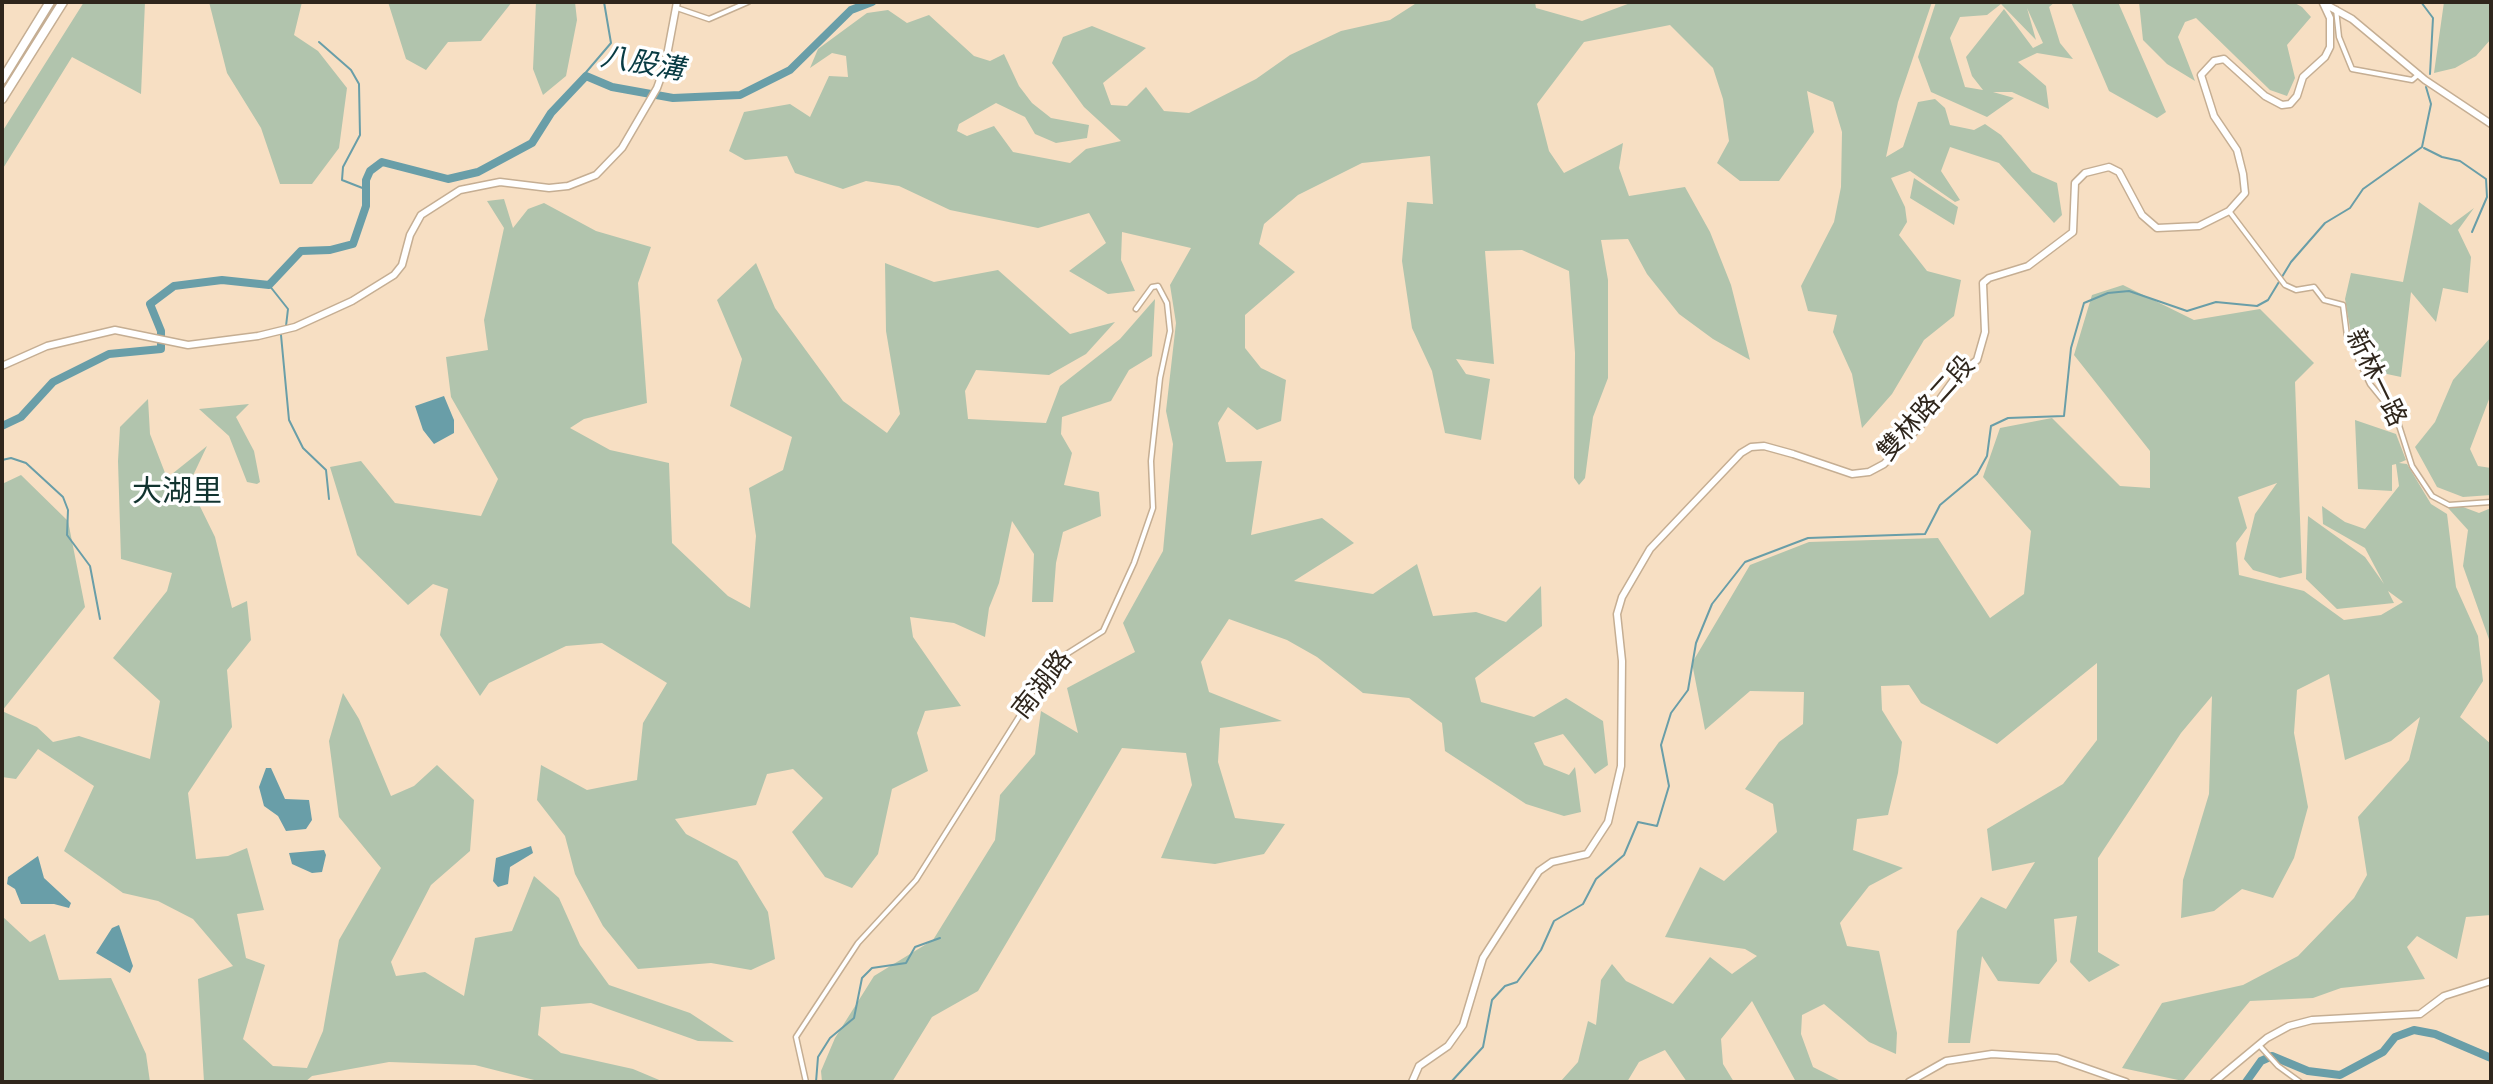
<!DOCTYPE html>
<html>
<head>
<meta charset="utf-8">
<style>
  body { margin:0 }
  #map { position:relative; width:2493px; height:1084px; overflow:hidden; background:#f7dfc3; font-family:"Source Sans 3",sans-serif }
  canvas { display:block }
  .frame { position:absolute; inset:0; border:4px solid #2f261c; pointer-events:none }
</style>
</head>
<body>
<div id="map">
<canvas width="2493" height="1084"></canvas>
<div class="frame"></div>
</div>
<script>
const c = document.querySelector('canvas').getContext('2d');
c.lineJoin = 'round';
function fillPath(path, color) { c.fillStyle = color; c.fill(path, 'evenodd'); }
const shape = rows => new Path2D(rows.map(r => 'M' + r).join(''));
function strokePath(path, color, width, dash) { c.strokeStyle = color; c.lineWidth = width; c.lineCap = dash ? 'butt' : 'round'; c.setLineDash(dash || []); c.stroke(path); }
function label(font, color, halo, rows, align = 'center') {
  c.font = font + ' "Source Sans 3","Noto Sans TC",sans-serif'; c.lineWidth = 7; c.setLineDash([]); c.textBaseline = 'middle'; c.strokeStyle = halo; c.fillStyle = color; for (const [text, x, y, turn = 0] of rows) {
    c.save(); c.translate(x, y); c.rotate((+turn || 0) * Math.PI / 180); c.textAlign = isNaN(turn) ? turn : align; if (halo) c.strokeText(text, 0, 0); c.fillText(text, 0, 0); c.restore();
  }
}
fillPath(shape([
  [84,2,145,2,141,94,72,57,2,170,2,132],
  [209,2,302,2,294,35,318,51,347,88,339,148,312,184,280,184,261,128,227,73],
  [388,2,512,2,481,41,448,42,426,70,406,59],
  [536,2,575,2,577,20,566,76,543,95,533,69],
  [1418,2,1535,2,1536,8,1582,21,1633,2,1932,2,1898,102,1886,157,1903,147,1918,102,1935,99,1945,108,1950,125,1974,130,1985,124,2001,135,2032,172,2057,183,2062,215,2054,223,1999,163,1950,147,1941,171,1960,200,1955,202,1910,171,1891,178,1905,207,1907,222,1899,235,1927,271,1961,280,1954,316,1924,340,1892,394,1862,428,1852,374,1833,332,1837,315,1808,311,1801,286,1834,222,1841,187,1842,132,1833,102,1807,91,1814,132,1779,181,1740,181,1717,163,1729,141,1723,99,1713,68,1670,25,1584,42,1537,104,1549,151,1564,173,1623,143,1619,168,1629,196,1685,187,1710,232,1731,285,1750,360,1713,339,1679,314,1647,274,1628,239,1601,240,1608,280,1608,378,1593,417,1585,478,1579,485,1574,478,1575,353,1569,271,1522,250,1485,251,1494,364,1456,359,1466,374,1490,379,1481,440,1445,433,1432,371,1412,328,1402,261,1407,202,1433,204,1430,156,1362,163,1298,195,1264,224,1259,244,1295,272,1245,315,1245,348,1261,368,1286,380,1281,421,1257,430,1228,407,1218,423,1226,462,1262,461,1251,535,1322,518,1354,543,1294,581,1373,594,1417,564,1433,616,1476,612,1506,622,1541,586,1542,626,1475,678,1481,702,1534,717,1566,698,1603,721,1608,765,1595,774,1563,734,1534,743,1544,765,1569,775,1575,767,1581,812,1564,816,1526,804,1445,751,1442,723,1409,698,1363,693,1317,657,1287,640,1229,619,1201,662,1209,692,1282,721,1220,728,1218,762,1235,818,1285,824,1264,854,1215,864,1161,858,1192,785,1186,753,1122,748,978,991,932,1017,892,1082,822,1082,821,1071,835,1038,874,976,933,940,995,840,1000,795,1035,754,1041,711,1078,733,1067,688,1135,652,1123,623,1163,551,1173,444,1166,411,1176,323,1170,285,1191,248,1122,232,1121,260,1135,291,1108,294,1069,271,1106,243,1089,213,1038,228,950,210,899,186,866,181,843,189,795,173,787,156,745,160,729,151,744,112,790,104,810,117,829,76,848,77,846,56,832,53,810,68,818,49,867,13,888,10,907,23,929,15,974,56,990,61,1004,54,1019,86,1032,103,1051,118,1089,125,1087,138,1056,143,1035,134,1025,117,996,103,959,124,957,131,967,136,994,126,1013,152,1070,163,1086,149,1121,141,1084,107,1052,63,1063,37,1092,26,1146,48,1103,83,1111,105,1127,106,1146,87,1164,111,1189,113,1256,79,1290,55,1341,31,1390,20],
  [1936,2,2055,2,2049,7,2060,43,2073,59,2037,53,2018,62,2046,86,2049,109,2012,92,1993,92,2014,98,1987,117,1931,92,1918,57],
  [2001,4,2036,40,2027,8,2043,43,2033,48,2004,9,1966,57,1972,76,1983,90,1965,87,1950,38,1960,17,1987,15],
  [2071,2,2118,2,2166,112,2157,118,2109,91],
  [2139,2,2293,2,2302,7,2311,17,2287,45,2295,78,2287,96,2270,90,2196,18,2185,22,2178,37,2195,81,2167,64,2143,40],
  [2444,2,2491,2,2491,39,2476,56,2455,68,2434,73],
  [1914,178,1958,207,1954,225,1910,198],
  [504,199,513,228,528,209,544,203,596,231,651,247,638,283,647,403,584,419,570,428,610,450,669,463,672,543,728,596,750,608,756,536,749,488,783,470,792,437,730,406,742,359,717,300,756,263,775,308,843,401,887,433,900,414,886,331,885,263,934,282,998,270,1070,334,1115,322,1086,354,1049,375,976,370,965,391,968,419,1046,423,1060,386,1120,339,1155,299,1152,356,1129,370,1111,401,1062,417,1061,434,1072,453,1064,485,1099,492,1101,516,1063,532,1056,563,1053,602,1032,602,1034,554,1012,521,999,583,989,608,985,637,954,623,910,617,913,637,961,706,925,711,917,733,928,771,892,789,878,854,852,888,825,877,792,832,823,798,793,769,767,774,756,805,675,819,686,834,737,861,768,912,775,959,751,970,711,963,638,969,603,926,575,874,565,836,537,800,541,765,587,790,637,780,643,723,667,683,602,643,566,646,489,683,480,696,440,635,448,589,433,584,408,605,357,555,330,467,361,461,395,503,481,516,498,479,451,397,446,357,488,350,484,320,504,228,487,201],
  [2419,202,2451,225,2474,208,2458,230,2471,257,2468,293,2443,288,2436,322,2411,292,2401,377,2368,370,2351,334,2345,299,2351,273,2403,282],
  [2123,285,2194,320,2260,309,2314,363,2295,382,2302,573,2280,578,2253,570,2244,559,2255,514,2277,483,2238,497,2247,528,2236,543,2239,575,2304,591,2344,620,2381,615,2403,602,2388,591,2394,603,2337,609,2306,579,2308,516,2365,557,2384,584,2365,548,2323,524,2322,506,2345,522,2365,529,2399,486,2396,464,2392,465,2392,491,2358,489,2355,420,2396,434,2406,460,2399,463,2407,464,2431,504,2447,514,2456,587,2478,636,2483,681,2460,717,2491,744,2491,915,2466,917,2457,959,2417,936,2407,947,2425,979,2341,988,2313,998,2250,1001,2183,1081,2122,1068,2162,1003,2243,985,2298,956,2354,898,2367,875,2358,817,2409,760,2420,717,2391,741,2345,760,2329,674,2297,690,2294,733,2308,807,2294,858,2273,898,2242,889,2214,911,2181,918,2183,880,2209,794,2212,696,2181,733,2098,858,2098,952,2120,965,2089,982,2070,962,2077,916,2054,919,2057,961,2039,984,1998,981,1982,956,1970,1043,1948,1043,1957,931,1981,897,2006,909,2035,862,1992,871,1987,829,2063,784,2097,740,2097,663,1997,744,1921,703,1909,685,1881,686,1882,710,1902,742,1898,773,1888,815,1857,819,1853,850,1903,868,1869,886,1840,923,1847,946,1879,951,1897,1033,1896,1054,1869,1042,1824,1004,1802,1015,1801,1034,1813,1067,1843,1082,1796,1082,1752,1001,1721,1039,1723,1064,1734,1082,1687,1082,1665,1050,1639,1062,1627,1082,1560,1082,1578,1062,1588,1021,1596,1025,1601,980,1612,964,1626,981,1673,1004,1710,957,1732,974,1757,956,1745,949,1665,937,1700,867,1724,881,1777,832,1773,804,1745,789,1779,742,1803,724,1804,692,1750,691,1705,730,1692,663,1750,565,1809,542,1938,538,1990,618,2024,594,2031,531,1983,477,2000,428,2052,418,2120,486,2150,488,2150,451,2074,355,2092,295],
  [2491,337,2491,394,2470,449,2478,466,2491,468,2491,495,2463,497,2437,487,2415,447,2435,422,2453,380],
  [148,399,150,434,167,478,207,446,189,484,215,537,232,608,247,601,251,640,227,670,232,727,188,793,196,859,228,856,247,848,264,910,237,914,246,958,265,965,243,1039,273,1066,307,1068,323,1031,339,940,381,868,339,817,329,741,343,693,359,719,391,796,414,786,437,765,474,800,470,851,431,885,391,962,396,976,425,972,464,996,475,938,512,931,534,876,559,898,580,945,609,985,690,1013,734,1042,698,1041,591,1003,541,1007,538,1035,561,1053,633,1069,664,1082,542,1082,475,1065,389,1062,312,1076,305,1082,204,1082,198,979,233,966,193,919,158,901,123,893,64,851,94,786,38,749,16,779,2,777,2,484,21,475,68,521,85,607,2,711,37,727,53,742,79,736,150,759,160,701,113,658,167,591,172,573,121,559,118,461,120,427],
  [249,404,236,417,254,451,260,482,257,484,247,482,229,436,199,409],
  [2439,498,2479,513,2491,508,2491,645,2463,566,2468,530],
  [2,916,30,942,45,934,59,980,111,978,146,1054,150,1082,2,1082]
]), '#b1c4ad');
fillPath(shape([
  [444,396,454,420,454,433,434,444,423,430,415,406],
  [266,768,271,768,285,799,309,800,312,820,306,829,286,831,278,816,264,806,259,787],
  [531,846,533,853,510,867,508,884,498,887,493,881,496,858],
  [324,850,326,855,322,872,312,873,292,864,289,853],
  [38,856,44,878,71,903,69,908,54,904,21,904,15,889,7,884,8,877],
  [119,925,133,966,130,973,96,953,112,928]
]), '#699ea8');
strokePath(shape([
  [2421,2,2433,18,2430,74],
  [319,42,351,70,359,84,360,135,343,167,342,180,365,189],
  [582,77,611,43,604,2],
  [2424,148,2442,157,2460,161,2486,179,2487,197,2472,232],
  [269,285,288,309,286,326],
  [281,335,289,420,303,448,326,470,329,499],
  [2,460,11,458,26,463,63,497,68,510,67,535,90,566,100,619],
  [2,822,3,823],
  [816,1082,818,1057,830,1038,854,1018,862,978,872,968,906,963,915,947,940,938],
  [1451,1082,1483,1047,1492,1000,1505,986,1517,982,1541,950,1554,921,1583,904,1596,879,1624,855,1638,822,1657,826,1669,786,1661,745,1671,713,1688,690,1696,643,1712,604,1745,562,1808,538,1925,534,1940,505,1977,474,1987,456,1991,426,2008,418,2064,416,2071,348,2084,303,2108,293,2129,291,2187,311,2216,302,2257,306,2268,300,2291,262,2325,223,2350,208,2363,189,2422,147,2431,104,2426,87]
]), '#699ea8', 2);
strokePath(shape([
  [2,426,21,417,53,382,109,354,161,349,161,331,150,304,174,286,222,280,269,285,301,251,330,250,353,244,366,206,366,180,370,171,382,162,448,179,478,172,532,143,551,113,586,76,612,87,673,98,740,95,790,70,851,10,872,2],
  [2246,1082,2261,1061,2272,1056,2308,1071,2340,1075,2383,1052,2395,1037,2414,1030,2435,1034,2491,1058]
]), '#699ea8', 8);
const street = shape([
  [677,8,709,19,748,2],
  [2336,9,2339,37,2352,69,2412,80,2419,74],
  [2229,211,2285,285,2296,290,2314,287,2324,300,2343,305,2347,336,2370,384,2396,416,2412,466,2432,496,2449,505,2491,502],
  [2259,1045,2278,1066,2300,1082],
  [806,1082,796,1037,858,943,916,880,1027,704,1048,686,1065,655,1103,631,1134,563,1153,508,1151,461,1160,378,1170,331,1167,303,1158,286,1152,287,1136,309]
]);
const secondary = shape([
  [2323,3,2352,19,2425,80,2491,124],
  [2,366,47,346,115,330,188,345,258,336,295,327,352,301,394,275,402,265,410,235,421,215,460,190,500,182,549,188,568,186,596,175,622,148,657,88,665,66,677,2],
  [1412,1082,1419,1066,1448,1046,1463,1025,1483,958,1539,871,1552,862,1587,854,1608,822,1621,766,1622,661,1617,614,1622,597,1650,549,1741,453,1751,447,1764,446,1793,454,1852,474,1869,472,1884,464,1922,424,1955,378,1977,360,1985,332,1983,283,1989,278,2028,266,2073,232,2075,183,2085,173,2109,167,2119,172,2142,215,2157,228,2199,226,2229,211,2245,193,2243,174,2237,150,2214,116,2201,75,2214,61,2224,59,2265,96,2282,105,2290,104,2297,96,2303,77,2325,57,2330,47,2330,18,2323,3],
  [1909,1082,1946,1061,1992,1054,2057,1058,2126,1082],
  [2214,1082,2267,1038,2289,1026,2312,1020,2420,1014,2444,996,2491,981]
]);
const highway = shape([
  [2,80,50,2],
  [2,99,63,2]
]);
strokePath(street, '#c5ae93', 7);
strokePath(secondary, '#c5ae93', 9);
strokePath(highway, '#c5ae93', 11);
strokePath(street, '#fff', 4);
strokePath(secondary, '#fff', 6);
strokePath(highway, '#fff', 8);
label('26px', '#2f261c', '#fff', [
  ["新林一路",2374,379,64],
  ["雙林路二段",1928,410,-48],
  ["南湖路",1044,686,-52]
]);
label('italic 28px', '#083b43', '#fff', [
  ["八股溝",642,66,10]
]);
label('30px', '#11332f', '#fff', [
  ["大湖里",177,494]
]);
</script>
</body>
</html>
